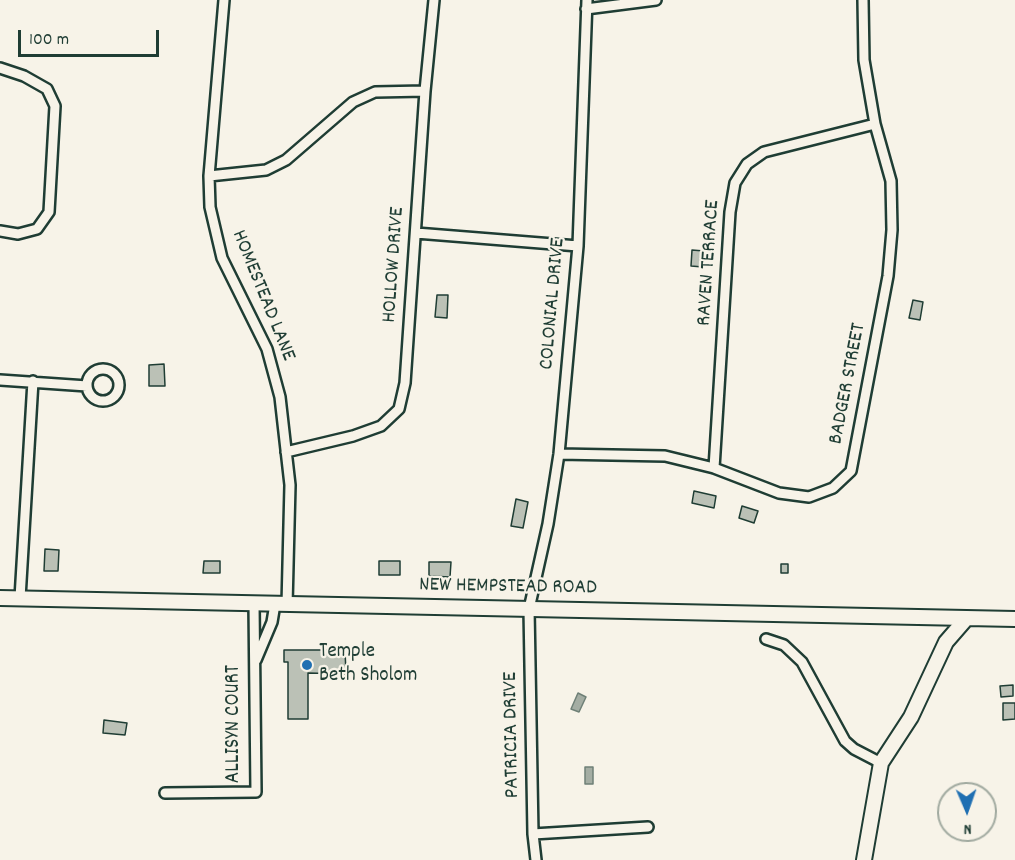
<!DOCTYPE html>
<html>
<head>
<meta charset="utf-8">
<style>
  body { margin:0 }
  #map { position:relative; width:1015px; height:860px; overflow:hidden; background:#f7f3e8; font-family:Dekko,sans-serif }
  canvas { display:block }
  .north { position:absolute; left:937px; top:782px; width:60px; height:60px; box-sizing:border-box; background:#f7f3e8; border:2px solid #a1aaa0; border-radius:50%; rotate:178deg; font-size:16px; font-weight:700; line-height:24px; text-align:center; color:#1f3d34 }
  .north::after { content:''; display:block; margin:auto; width:21px; height:27px; background:#1f6fb2; clip-path:polygon(50% 0,100% 100%,50% 72%,0 100%) }
  .scale { position:absolute; left:18px; top:30px; width:141px; height:27px; box-sizing:border-box; border:3px solid #1f3d34; border-top:0; padding-left:8px; font-size:18px; line-height:21px; white-space:nowrap; color:#1f3d34; -webkit-text-stroke:4px #f7f3e8; paint-order:stroke }
</style>
</head>
<body>
<div id="map">
<canvas width="1015" height="860"></canvas>
<div class="north">N</div>
<div class="scale">100 m</div>
</div>
<script>
const c = document.querySelector('canvas').getContext('2d');
c.lineJoin = 'round';
function fillPath(path, color) { c.fillStyle = color; c.fill(path, 'evenodd'); }
const shape = rows => new Path2D(rows.map(r => 'M' + r).join(''));
function strokePath(path, color, width, dash) { c.strokeStyle = color; c.lineWidth = width; c.lineCap = dash ? 'butt' : 'round'; c.setLineDash(dash || []); c.stroke(path); }
function label(font, color, halo, rows, align = 'center') {
  c.font = font + ' Dekko,sans-serif'; c.lineWidth = 4.5; c.setLineDash([]); c.textBaseline = 'middle'; c.strokeStyle = halo; c.fillStyle = color; for (const [text, x, y, turn = 0] of rows) {
    c.save(); c.translate(x, y); c.rotate((+turn || 0) * Math.PI / 180); c.textAlign = isNaN(turn) ? turn : align; if (halo) c.strokeText(text, 0, 0); c.fillText(text, 0, 0); c.restore();
  }
}
const water = shape([
  [578,693,586,697,579,712,571,709,578,693],
  [585,767,593,767,593,784,585,784,585,767]
]);
fillPath(water, '#a4ada3');
strokePath(water, '#6f8077', 1.5);
const building = shape([
  [692,250,704,251,703,267,691,266,692,250],
  [437,295,448,295,447,318,435,317,437,295],
  [913,300,923,302,920,320,909,318,913,300],
  [164,364,165,386,149,386,149,365,164,364],
  [694,491,716,496,714,508,692,503,694,491],
  [516,499,528,502,523,528,511,526,516,499],
  [742,506,758,511,754,523,739,518,742,506],
  [45,549,59,550,58,571,44,571,45,549],
  [204,561,220,561,220,573,203,573,204,561],
  [379,561,400,561,400,575,379,575,379,561],
  [429,562,451,562,450,577,429,576,429,562],
  [781,564,788,564,788,573,781,573,781,564],
  [284,650,345,650,346,674,308,673,308,719,288,719,288,662,284,662,284,650],
  [1013,685,1013,696,1001,697,1000,686,1013,685],
  [1003,703,1015,703,1015,719,1003,720,1003,703],
  [104,720,127,723,125,735,103,733,104,720]
]);
fillPath(building, '#bbc1b6');
strokePath(building, '#1f3d34', 1.5);
const street = shape([
  [224,0,209,176,210,207,222,258,267,349,280,397,290,485,287,605],
  [586,9,656,0],
  [0,68,24,76,47,89,55,106,49,212,37,229,18,234,0,231],
  [209,176,266,170,286,160,353,102,375,92,425,91],
  [416,233,578,246],
  '87 385a16 16 0 1 1 32 0a16 16 0 1 1-32 0Z',
  [0,380,87,386],
  [286,452,353,436,381,426,399,409,405,383,425,91,434,0],
  [559,454,665,456,714,468,779,493,809,497,833,488,851,471,888,276,892,230,891,181,875,124,864,60,863,0],
  [714,468,730,212,735,183,747,164,764,152,875,124],
  [20,598,33,381],
  [766,639,784,645,802,662,845,741,854,749,881,763],
  [256,660,272,622,275,604],
  [165,793,256,792,254,604],
  [533,834,648,827],
  [536,860,533,834,529,609,548,524,559,454,578,246,587,0]
]);
const secondary = shape([
  [0,598,1015,619],
  [864,860,881,763,911,717,946,642,966,619]
]);
strokePath(street, '#1f3d34', 14);
strokePath(secondary, '#1f3d34', 18);
strokePath(street, '#f7f3e8', 9);
strokePath(secondary, '#f7f3e8', 14);
for (const [x, y, r, color] of [
  [307,665,6,"#1f6fb2"]
]) { const dot = new Path2D(); dot.arc(x, y, r, 0, 2 * Math.PI); c.fillStyle = color; c.fill(dot); strokePath(dot, '#f7f3e8', 2); }
label('21px', '#1f3d34', '#f7f3e8', [
  ["RAVEN TERRACE",710,263,-86],
  ["HOLLOW DRIVE",395,265,-86],
  ["HOMESTEAD LANE",262,296,68],
  ["COLONIAL DRIVE",554,304,-85],
  ["BADGER STREET",849,384,-79],
  ["NEW HEMPSTEAD ROAD",508,588,1],
  ["ALLISYN COURT",235,724,-90],
  ["PATRICIA DRIVE",513,735,-91]
]);
label('21px', '#1f3d34', '#f7f3e8', [
  ["Temple",319,653],
  ["Beth Sholom",319,677]
], 'left');
</script>
</body>
</html>
